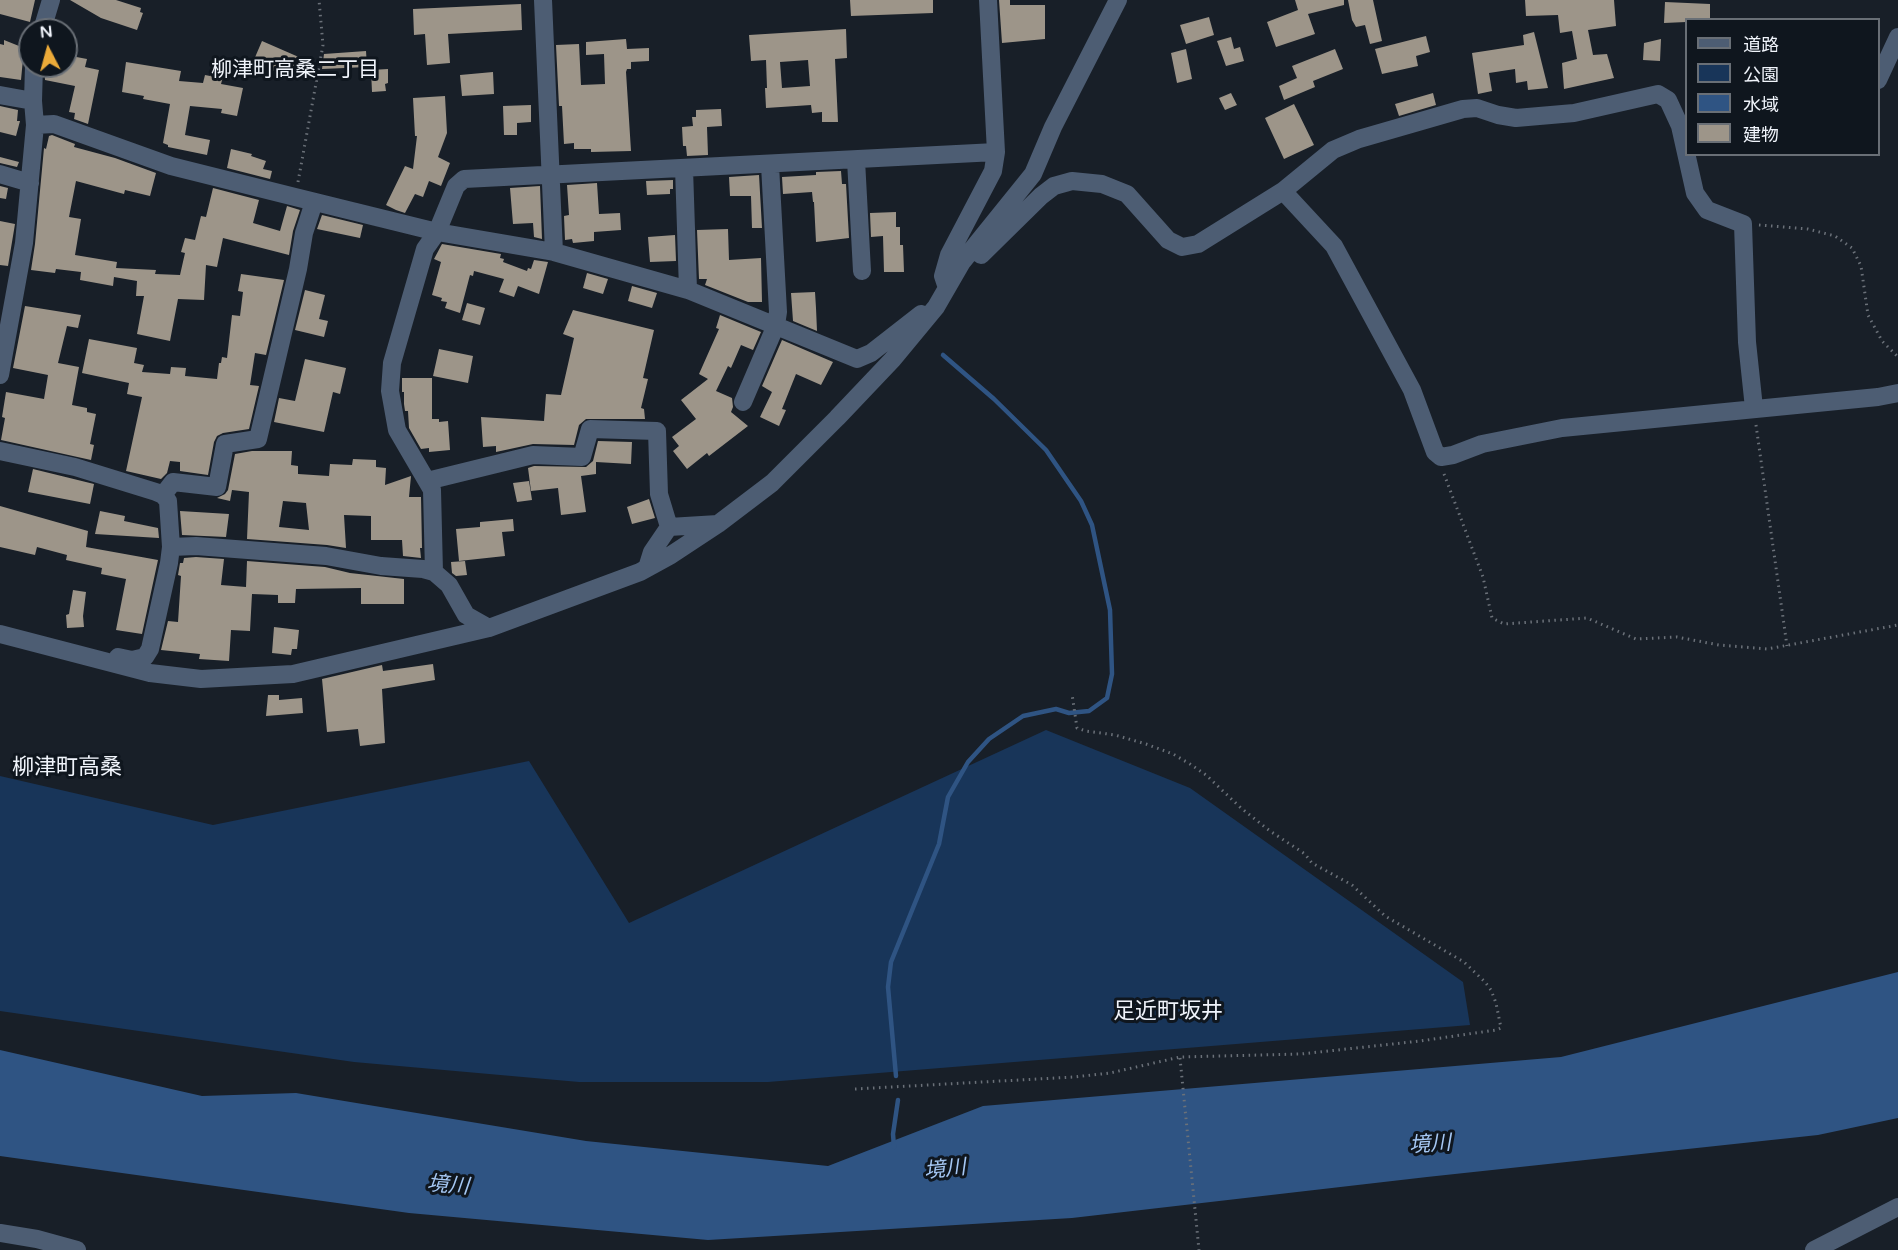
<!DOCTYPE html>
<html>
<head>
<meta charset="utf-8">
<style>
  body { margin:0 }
  #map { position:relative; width:1898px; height:1250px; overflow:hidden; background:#181f28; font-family:"Varela Round","Noto Sans JP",sans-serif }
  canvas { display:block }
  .legend { position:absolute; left:1685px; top:18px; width:195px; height:138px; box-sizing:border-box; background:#0f161e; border:2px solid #696f76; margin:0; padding:8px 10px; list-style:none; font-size:18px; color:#f0f4fb }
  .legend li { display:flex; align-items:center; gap:12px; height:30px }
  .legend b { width:30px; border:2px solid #696f76 }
  .north { position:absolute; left:18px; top:18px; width:60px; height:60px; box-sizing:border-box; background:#0f161e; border:2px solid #696f76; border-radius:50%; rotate:354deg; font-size:16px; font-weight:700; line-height:24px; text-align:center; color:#f0f4fb }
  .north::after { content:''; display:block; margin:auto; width:21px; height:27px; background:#ebaa39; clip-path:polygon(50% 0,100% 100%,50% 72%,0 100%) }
</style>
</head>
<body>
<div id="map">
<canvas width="1898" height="1250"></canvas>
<ul class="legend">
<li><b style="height:8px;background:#4d5d73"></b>道路</li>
<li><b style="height:16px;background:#183559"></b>公園</li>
<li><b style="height:16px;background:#2f5483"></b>水域</li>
<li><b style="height:16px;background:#9d9589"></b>建物</li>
</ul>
<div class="north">N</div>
</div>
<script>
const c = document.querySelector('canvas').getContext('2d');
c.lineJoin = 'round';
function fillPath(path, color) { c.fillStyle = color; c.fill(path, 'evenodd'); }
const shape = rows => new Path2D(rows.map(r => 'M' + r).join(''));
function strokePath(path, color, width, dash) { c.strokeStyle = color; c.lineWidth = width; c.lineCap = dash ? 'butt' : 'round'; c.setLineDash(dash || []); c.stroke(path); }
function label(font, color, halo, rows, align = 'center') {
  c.font = font + ' "Varela Round","Noto Sans JP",sans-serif'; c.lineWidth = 6; c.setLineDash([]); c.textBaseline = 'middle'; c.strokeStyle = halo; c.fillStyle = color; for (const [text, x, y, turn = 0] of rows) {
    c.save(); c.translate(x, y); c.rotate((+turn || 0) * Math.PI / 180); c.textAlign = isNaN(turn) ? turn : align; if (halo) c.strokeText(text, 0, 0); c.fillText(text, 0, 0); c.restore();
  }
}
fillPath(shape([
  [1046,730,1190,788,1463,982,1470,1025,768,1082,579,1082,354,1062,0,1011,0,776,213,825,529,761,629,923]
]), '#183559');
fillPath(shape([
  [1898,972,1898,1118,1818,1135,1427,1177,1072,1218,708,1240,409,1213,0,1156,0,1050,202,1096,296,1093,586,1141,828,1166,983,1106,1561,1057]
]), '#2f5483');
strokePath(shape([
  [896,1076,888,987,891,962,939,844,948,797,968,762,989,739,1023,716,1056,709,1069,713,1089,711,1107,698,1112,674,1110,610,1092,525,1081,501,1046,450,994,399,943,355],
  [894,1147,893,1134,898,1100]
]), '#2f5483', 4.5);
fillPath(shape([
  [0,0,35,0,30,22,0,14],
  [70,0,116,0,141,8,140,12,143,13,137,30,101,18],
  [850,0,933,0,933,13,851,16],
  [999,0,1010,0,1010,5,1045,5,1045,39,1002,43],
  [1295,0,1344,0,1344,5,1308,14,1315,34,1276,47,1267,22,1298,10],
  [1348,0,1373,0,1382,41,1370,44,1365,25,1356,27,1352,20],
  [1525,0,1614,0,1616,26,1588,30,1593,55,1607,54,1614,78,1564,89,1562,63,1577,59,1572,31,1560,33,1558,15,1526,16],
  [1665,2,1710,4,1710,20,1686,20,1686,22,1664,23],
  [521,4,522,30,448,34,450,63,427,65,425,34,414,35,413,9],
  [1209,17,1214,35,1186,44,1180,25],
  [846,29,847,58,835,59,838,122,822,122,822,112,812,113,811,105,766,108,765,88,767,88,766,60,751,61,749,35],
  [808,60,810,86,782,88,780,62],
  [1534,32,1548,88,1528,90,1527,81,1516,83,1515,69,1489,73,1492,91,1478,94,1472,53,1524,45,1523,35],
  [1426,36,1430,52,1416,56,1418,66,1382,74,1375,49],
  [1231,37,1234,49,1240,47,1244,61,1226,66,1217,41],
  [626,39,627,49,649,48,649,61,631,62,631,69,627,69,626,72,631,151,591,152,591,149,574,149,574,143,564,144,562,106,559,106,556,45,579,44,581,85,605,84,604,54,586,55,586,42],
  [1661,39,1660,61,1643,60,1644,43],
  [4,40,24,48,21,80,0,77,0,44,4,45],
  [262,41,301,58,296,69,285,64,281,74,253,62],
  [1186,49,1192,79,1177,83,1171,53],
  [1335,49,1343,69,1313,81,1315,87,1284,100,1279,86,1297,78,1292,66],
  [366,51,367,67,322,69,324,54],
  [66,55,87,59,85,67,99,70,88,124,74,119,75,113,69,112,75,86,45,80,45,66,66,66],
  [126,62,181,71,179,81,203,83,205,75,210,76,211,70,224,73,221,84,243,88,237,116,221,113,222,109,190,106,185,135,210,140,207,155,168,147,168,145,163,143,170,104,143,99,144,96,122,92],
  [388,69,388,83,385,84,386,91,372,92,371,70],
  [493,72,494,94,462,96,460,75],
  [1231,93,1237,105,1225,110,1219,98],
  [1433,93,1436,105,1399,116,1395,104],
  [445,96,447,133,438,157,450,163,441,186,429,181,423,197,415,194,405,213,396,210,386,205,405,166,413,169,417,136,415,136,413,98],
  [1294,104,1314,145,1284,159,1265,118],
  [531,105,531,122,517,123,517,135,504,135,503,106],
  [0,106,18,110,17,121,20,121,16,136,0,132],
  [721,109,722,126,707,127,708,155,687,156,686,146,683,146,682,127,693,126,692,117,696,117,696,110],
  [52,135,75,144,74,147,115,158,156,173,150,196,125,190,124,194,76,181,69,217,81,219,75,255,117,262,116,268,156,270,155,274,180,275,185,253,181,252,185,238,195,240,201,216,206,217,213,188,259,200,253,223,280,231,287,206,300,210,293,231,289,255,223,238,217,267,206,265,204,300,178,299,170,341,137,334,144,296,136,296,137,281,114,277,113,286,80,280,81,272,56,269,55,273,31,270,35,244,44,148,46,149,49,136],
  [231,149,252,154,251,156,266,161,263,169,272,171,270,179,227,168],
  [0,157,19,162,17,167,0,163],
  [841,171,842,184,846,184,849,238,816,242,814,202,813,202,812,192,783,194,782,177,816,175,816,172],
  [759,175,762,228,752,228,751,196,730,196,729,177],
  [673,180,673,189,670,189,670,194,647,195,646,181],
  [597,183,599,214,620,213,621,230,594,232,594,241,573,243,572,239,565,240,564,216,569,215,567,185],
  [0,186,8,188,6,199,0,198],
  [540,186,542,239,534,237,533,223,513,224,510,188],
  [896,212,896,227,900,227,900,245,903,245,904,272,884,272,883,236,871,237,870,213],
  [322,215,363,225,360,238,317,229],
  [0,221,15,224,8,266,0,265],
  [728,229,729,260,761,258,762,302,748,302,705,285,707,279,699,279,697,230],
  [675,235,676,261,650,262,648,237],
  [442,244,501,254,500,258,504,259,503,262,527,271,528,268,531,269,534,260,548,262,539,294,518,286,514,297,499,292,504,279,474,271,473,276,470,275,460,313,445,308,447,302,441,301,442,298,432,295,441,262,434,259],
  [587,273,608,279,603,294,583,288],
  [241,274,284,280,266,355,255,353,250,385,259,386,249,429,223,433,217,436,214,442,208,475,180,471,180,462,170,461,167,473,161,479,126,471,142,397,127,394,129,383,82,373,89,339,137,348,134,363,144,365,142,372,170,374,171,367,186,368,185,376,217,379,219,363,221,363,222,357,227,358,232,315,240,316,243,292,238,291],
  [632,286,657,293,652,308,628,301],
  [305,290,325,295,319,319,328,321,324,337,295,330],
  [815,292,816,308,817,331,793,321,791,293],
  [467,303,485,308,480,325,462,320],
  [25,306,81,315,78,328,67,326,58,363,79,367,72,405,87,408,87,412,96,414,90,444,94,445,91,460,1,440,5,418,2,417,6,392,44,399,48,375,13,368],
  [573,310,654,330,643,378,648,379,641,408,644,409,645,419,586,419,579,425,574,445,533,444,496,452,496,446,483,447,481,417,544,421,546,394,561,395,574,338,563,334],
  [720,315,761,332,753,350,741,345,731,368,728,366,716,391,732,398,733,407,731,412,748,426,709,456,707,453,687,469,673,451,679,446,672,437,696,419,681,400,708,379,699,374,719,329,716,328],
  [782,340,833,362,821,385,796,374,782,409,786,410,779,426,760,417,772,392,762,386],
  [439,349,473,356,468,383,433,376],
  [305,359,346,368,340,394,333,392,324,432,274,422,279,398,295,401],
  [402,378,432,378,432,419,439,419,439,422,448,421,450,450,429,452,429,448,421,449,409,428,408,411,405,411,404,404,404,392,402,392],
  [598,441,632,442,631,464,596,462,596,474,581,476,586,512,561,515,558,488,531,491,528,468,534,466,586,467,593,461],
  [252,451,292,451,291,465,298,466,298,474,329,476,330,464,352,465,353,459,376,460,376,467,386,468,385,485,411,476,409,497,421,497,422,548,420,548,421,558,403,556,402,540,371,540,371,516,344,515,346,548,327,545,247,539,249,492,232,490,230,501,217,498,225,494,228,490,235,454],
  [283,501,306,503,309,530,279,527],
  [33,469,94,484,90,504,28,492],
  [529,481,532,500,517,502,513,483],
  [649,499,655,518,632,524,627,507],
  [0,506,88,531,86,547,158,560,142,634,116,630,126,579,101,574,102,568,66,560,67,555,37,547,35,555,0,547],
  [100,511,125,516,124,521,158,528,159,538,95,534],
  [180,511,229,514,226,537,182,535],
  [513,519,514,531,502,532,505,556,459,561,456,529,480,527,480,522],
  [196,557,224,559,221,585,246,587,247,561,325,567,350,573,404,579,404,604,361,604,361,588,296,589,295,603,278,603,278,595,252,594,250,631,231,630,229,661,199,659,200,654,161,650,168,621,178,622,181,576,178,575,180,563,183,563,184,558],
  [465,561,467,575,456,576,452,573,451,562],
  [73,590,86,592,83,616,84,627,67,628,66,615,69,614],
  [274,627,299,630,297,649,292,649,291,655,272,653],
  [433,664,435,680,382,689,385,743,360,746,358,729,327,732,322,679,382,665,383,671],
  [268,695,279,695,279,700,302,698,303,713,266,716]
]), '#9d9589');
strokePath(shape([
  [298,182,323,45,319,0],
  [1759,225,1808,229,1835,236,1852,248,1861,266,1868,315,1882,341,1898,357],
  [1756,425,1787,646],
  [1444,474,1483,577,1492,618,1504,624,1587,618,1636,639,1677,637,1719,645,1767,649,1898,625],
  [1180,1058,1199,1250],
  [855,1089,1074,1077,1110,1073,1180,1057,1301,1054,1420,1041,1496,1030,1501,1028,1496,1003,1491,990,1485,982,1464,962,1385,916,1352,885,1312,863,1305,854,1270,831,1241,808,1206,775,1190,764,1173,754,1146,744,1115,735,1086,731,1077,728,1072,694]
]), '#6b7179', 3, [1.5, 4.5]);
strokePath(shape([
  [543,0,554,252],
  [42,30,51,0],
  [1878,80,1898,37],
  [0,95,33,101],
  [35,125,54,124,171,166,295,197,437,232,554,252,688,290,857,359,871,353,921,314],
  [856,160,862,271],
  [684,168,688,290],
  [0,174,30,183],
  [1283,191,1334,246,1412,390,1435,452,1441,457,1453,455,1482,444,1562,428,1878,397,1898,393],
  [981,255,1041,196,1054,186,1072,181,1102,184,1127,194,1168,240,1182,247,1198,244,1283,191,1333,150,1359,139,1463,109,1477,108,1498,115,1516,118,1574,113,1658,94,1668,100,1680,126,1695,193,1707,210,1743,224,1747,342,1754,408],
  [947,288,943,276,949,255,993,171,996,152,988,0],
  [0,375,24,243,35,125,33,101,34,66],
  [743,402,776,325,778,312,770,165],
  [0,451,75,467,156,492,163,495,168,501,171,547,169,563,150,649,145,657,132,660,118,657],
  [427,481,533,455,582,457,590,429,657,431,659,494,669,527,718,524],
  [163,495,173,482,217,487,225,444,258,439,298,269,304,233,314,202],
  [171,547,196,546,326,556,381,566,423,569,434,572,449,585,466,615,489,628],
  [647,568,652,552,669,527],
  [434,572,432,490,397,430,390,391,392,363,425,249,437,232,456,186,464,179,996,152],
  [0,634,150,673,201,679,293,674,489,628,640,572,671,555,718,524,772,483,837,418,893,359,936,307,962,262,1033,174,1053,127,1118,0],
  [0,1233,37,1239,77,1250],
  [1814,1250,1898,1207]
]), '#4d5d73', 18);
label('21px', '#f0f4fb', '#0f161e', [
  ["柳津町高桑二丁目",295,70]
]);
label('italic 21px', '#a5c7f3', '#0f161e', [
  ["境川",1430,1145,-4],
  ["境川",945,1170,-6],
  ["境川",448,1186,5]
]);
label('22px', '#f0f4fb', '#0f161e', [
  ["柳津町高桑",67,768],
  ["足近町坂井",1168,1012]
]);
</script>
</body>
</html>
